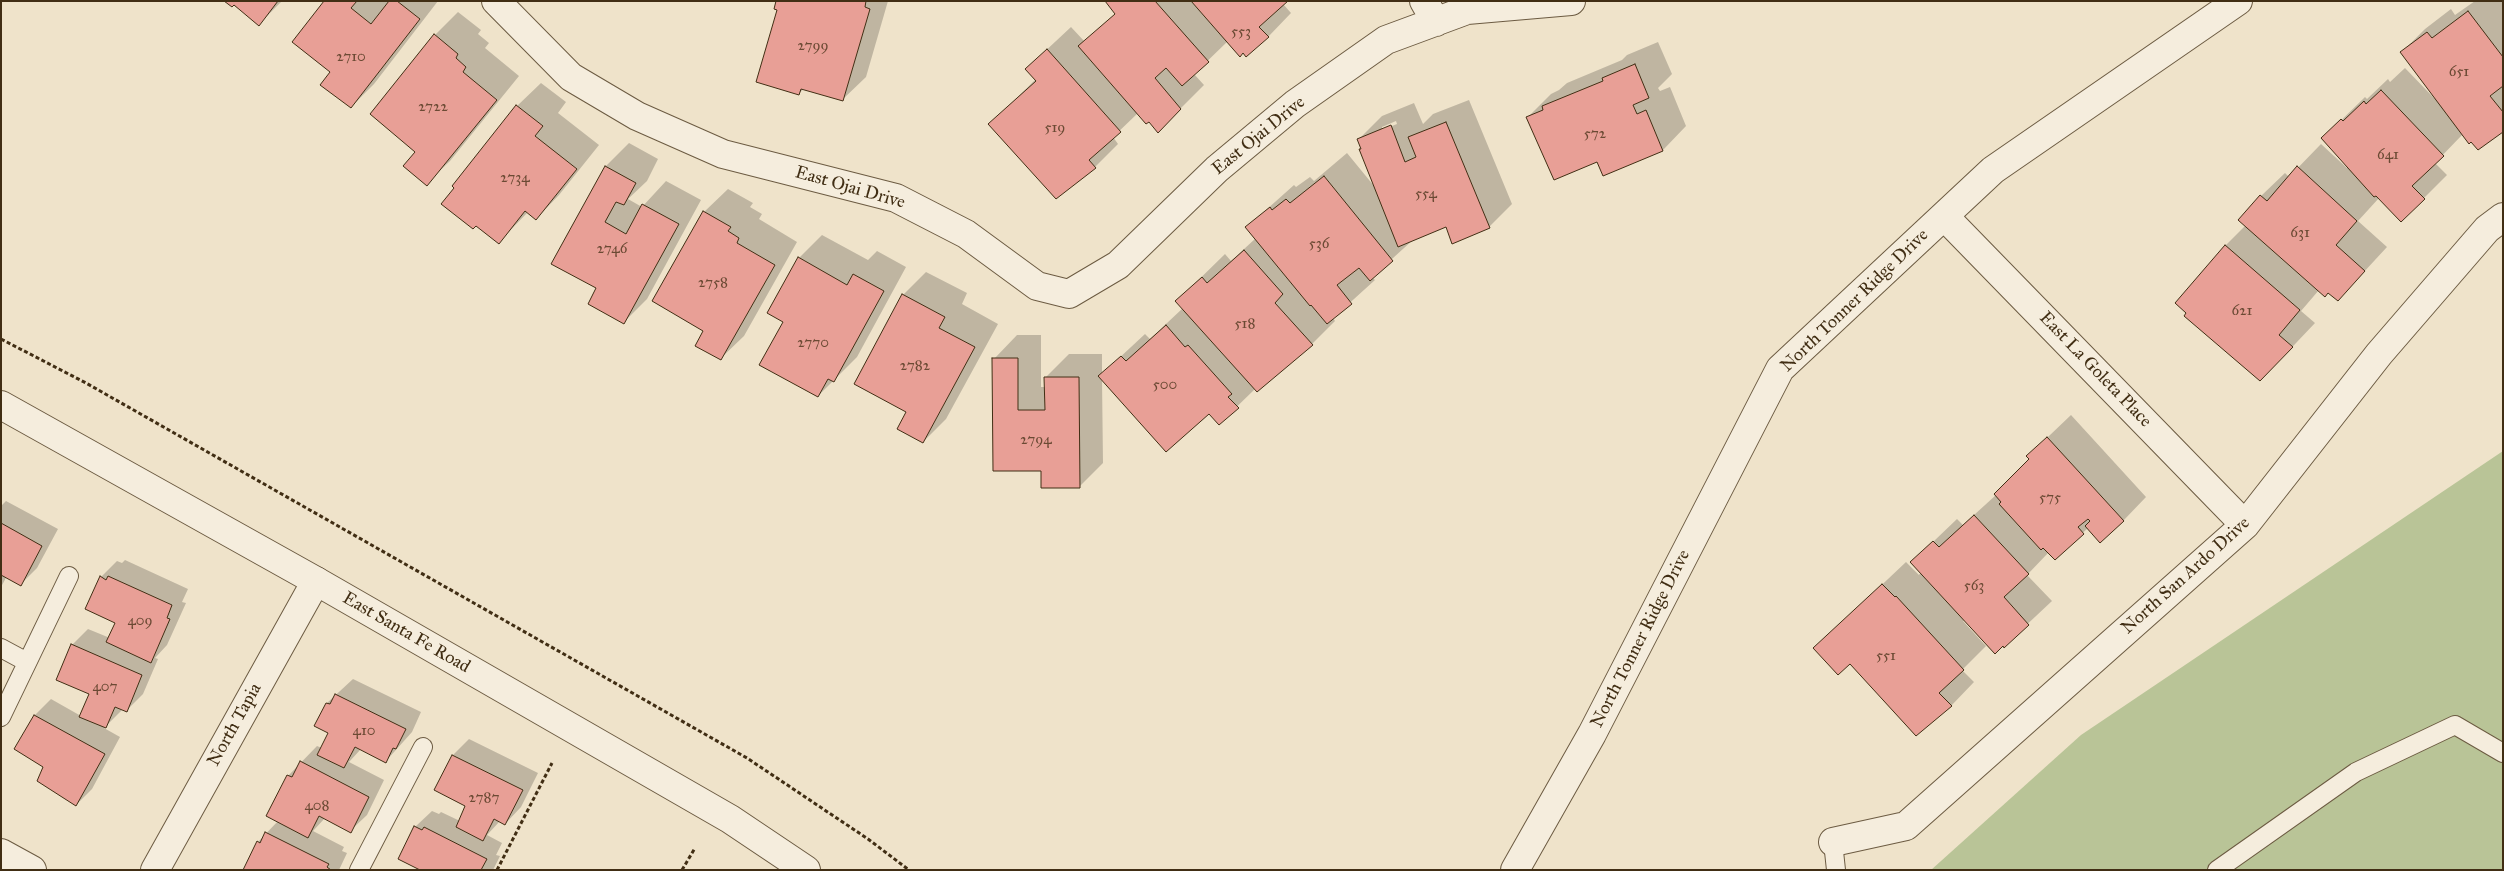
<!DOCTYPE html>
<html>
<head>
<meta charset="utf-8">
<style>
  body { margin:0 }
  #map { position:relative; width:2504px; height:871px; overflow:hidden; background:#efe3ca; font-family:"IM FELL Great Primer",serif }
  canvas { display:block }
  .frame { position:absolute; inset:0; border:2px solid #412e14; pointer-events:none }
</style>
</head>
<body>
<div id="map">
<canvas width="2504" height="871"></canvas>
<div class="frame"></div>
</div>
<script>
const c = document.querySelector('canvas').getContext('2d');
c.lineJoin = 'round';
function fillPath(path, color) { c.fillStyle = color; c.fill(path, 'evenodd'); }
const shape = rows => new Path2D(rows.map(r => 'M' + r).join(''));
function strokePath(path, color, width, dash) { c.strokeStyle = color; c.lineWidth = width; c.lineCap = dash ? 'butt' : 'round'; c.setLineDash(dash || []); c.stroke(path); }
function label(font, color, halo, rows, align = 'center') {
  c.font = font + ' "IM FELL Great Primer",serif'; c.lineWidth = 5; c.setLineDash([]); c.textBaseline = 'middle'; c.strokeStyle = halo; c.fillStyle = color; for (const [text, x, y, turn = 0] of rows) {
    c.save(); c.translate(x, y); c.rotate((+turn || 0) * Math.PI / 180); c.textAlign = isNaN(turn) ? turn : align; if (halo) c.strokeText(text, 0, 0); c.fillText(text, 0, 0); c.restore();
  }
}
fillPath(shape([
  [2503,451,2503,870,1931,870,2081,735]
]), '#b9c497');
fillPath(shape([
  [228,1,282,1,259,24],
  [325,1,438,1,374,84,351,107,332,72],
  [777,1,888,1,866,77,842,100,804,89,799,93],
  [1107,1,1287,1,1283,4,1291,13,1268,37,1228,41,1194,74,1204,85,1158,131,1149,120,1138,113,1113,137,1118,144,1095,167,990,124,1036,79,1026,69,1071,27,1085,42,1116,13],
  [2475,1,2503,1,2503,131,2463,134,2435,163,2447,175,2424,198,2379,198,2358,221,2387,247,2338,300,2328,292,2319,290,2301,311,2315,323,2278,362,2225,246,2246,225,2240,220,2261,196,2285,173,2289,177,2321,144,2347,168,2348,166,2323,138,2365,97,2367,99,2388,79,2390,82,2405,68,2434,98,2435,97,2402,52,2425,29,2451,9,2455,15],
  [458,12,481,30,478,34,489,43,485,48,519,76,450,161,426,184,417,152,435,35],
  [1658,42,1672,74,1658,88,1660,91,1670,87,1686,126,1663,150,1604,174,1598,161,1528,117,1551,94,1559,90,1567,83,1622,60,1627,55],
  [541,83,566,102,558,113,599,145,559,195,536,219,528,212,499,242,454,186,517,106],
  [1469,100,1512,204,1489,227,1446,226,1414,239,1372,277,1375,280,1333,318,1335,321,1312,344,1255,389,1219,424,1209,412,1102,379,1103,463,1080,486,1042,470,994,359,1017,335,1041,335,1041,387,1046,387,1046,377,1069,354,1102,354,1102,374,1145,334,1150,339,1183,308,1177,301,1225,254,1231,261,1256,238,1247,227,1294,185,1296,187,1310,177,1314,181,1347,153,1374,186,1360,150,1362,148,1359,139,1382,116,1414,103,1423,124,1433,114],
  [1396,121,1397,124,1382,130,1382,127],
  [629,143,658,159,647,181,628,199,642,207,666,181,701,200,647,299,624,322,598,288,553,263,606,166],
  [728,189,753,203,750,207,762,214,759,219,797,242,744,336,720,359,705,330,654,301,704,212],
  [822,235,868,260,877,251,906,267,857,357,818,396,784,321,799,258],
  [926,272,967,293,962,304,998,324,946,419,923,442,908,412,903,295],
  [2071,415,2146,497,2123,521,2088,528,2055,559,2049,552,2027,575,2052,601,2004,646,1965,620,1963,621,1986,646,1962,670,1974,682,1951,706,1815,648,1906,562,1919,575,1921,572,1912,562,1957,519,1963,525,1996,495,2030,459,2028,456],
  [6,501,58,529,37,568,21,584,7,576,1,587,1,506],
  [125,560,188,589,182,602,186,603,167,645,155,658,158,659,143,694,127,710,123,709,104,728,120,737,92,789,76,805,45,766,16,749,35,715,51,699,81,716,91,694,72,645,88,629,110,638,117,622,101,577,117,561,122,563],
  [353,679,421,712,412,732,386,761,361,749,349,762,384,780,367,815,350,831,325,818,313,831,344,847,342,851,347,853,339,870,244,870,258,842,278,821,288,776,317,746,322,748,330,732,327,703],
  [469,739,538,773,521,807,505,824,500,821,487,835,502,843,496,855,500,856,493,870,423,870,415,827,432,811,439,814,441,812,460,821,467,805,436,790,453,755]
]), '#0003');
const building = shape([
  [224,1,278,1,259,26,234,5,232,7,224,1],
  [324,1,357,1,351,8,371,24,389,1,397,1,420,19,351,108,320,85,330,72,292,42,324,1],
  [776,1,866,1,865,7,870,9,843,101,801,89,799,95,756,82,777,10,774,9,776,1],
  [1155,1,1209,62,1182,86,1166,68,1155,78,1181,109,1158,133,1149,122,1146,124,1078,46,1115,14,1105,1,1155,1],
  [1191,1,1288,1,1259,27,1269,37,1246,57,1243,53,1240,57,1191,1],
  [2468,11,2503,57,2503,86,2490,96,2503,112,2503,132,2478,150,2471,142,2469,144,2400,52,2427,32,2432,38,2468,11],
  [434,34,458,54,456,58,466,67,463,72,497,100,427,186,403,166,415,152,370,114,434,34],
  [1047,49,1121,132,1089,160,1096,168,1056,199,988,124,1036,81,1025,69,1047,49],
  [1635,64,1649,98,1633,105,1637,114,1646,110,1663,151,1603,176,1597,162,1554,180,1526,117,1543,110,1542,106,1603,81,1602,78,1635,64],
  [2381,90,2444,156,2412,186,2425,199,2401,222,2376,196,2374,197,2321,138,2341,119,2343,121,2364,101,2366,104,2381,90],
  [516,105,543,126,535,136,577,169,536,220,525,211,499,244,476,226,473,229,441,204,454,188,452,186,516,105],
  [1446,122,1490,228,1452,244,1446,227,1398,247,1359,149,1361,149,1357,139,1391,125,1405,162,1416,157,1408,137,1446,122],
  [605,166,636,183,624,205,616,202,605,222,626,234,642,204,679,224,624,324,588,304,596,288,551,264,605,166],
  [2297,166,2357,221,2336,245,2365,271,2338,301,2328,293,2325,297,2238,220,2260,195,2267,201,2297,166],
  [1324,176,1393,261,1370,281,1359,268,1337,285,1352,304,1327,324,1311,305,1310,306,1245,227,1270,207,1272,210,1286,199,1290,203,1324,176],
  [703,211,731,227,728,231,739,238,737,243,775,265,721,360,695,346,703,331,652,301,703,211],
  [2225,245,2300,310,2279,335,2293,347,2260,381,2184,316,2186,313,2175,303,2225,245],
  [1244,250,1283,294,1275,303,1313,345,1257,392,1175,301,1202,277,1207,283,1244,250],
  [798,257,847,285,853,274,884,291,834,382,828,379,818,397,759,365,783,322,767,313,798,257],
  [902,294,945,317,939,328,975,347,923,443,897,429,906,412,854,384,902,294],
  [1166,325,1185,347,1188,345,1232,394,1228,397,1239,408,1219,425,1209,414,1166,452,1098,376,1121,356,1126,361,1166,325],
  [992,358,1018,358,1018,410,1045,410,1044,377,1079,377,1080,488,1041,488,1041,471,993,471,992,358],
  [2047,437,2124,521,2100,543,2085,526,2090,521,2088,519,2078,527,2084,534,2055,560,2043,548,2041,550,1999,504,2001,502,1994,494,2029,459,2026,456,2047,437],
  [1974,515,2029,574,2004,597,2029,625,2004,648,2003,646,1995,654,1910,562,1933,541,1939,547,1974,515],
  [1,523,42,546,21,586,1,575,1,523],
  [100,576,106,580,108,576,172,605,167,618,170,619,151,663,106,642,115,623,85,609,100,576],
  [1882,584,1895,597,1896,596,1964,670,1939,693,1952,706,1916,736,1850,664,1838,675,1813,648,1882,584],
  [71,644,142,675,127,712,115,707,106,728,79,717,89,694,56,680,71,644],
  [335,694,406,729,396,749,393,748,386,763,355,747,344,768,317,755,328,733,314,726,326,703,330,704,335,694],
  [34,715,105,754,76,806,37,781,43,767,14,749,34,715],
  [452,755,523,790,505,825,494,819,483,841,456,827,465,806,434,790,452,755],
  [300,761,369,797,351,833,319,816,308,838,266,816,287,775,292,777,300,761],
  [414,826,422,830,424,827,487,859,481,870,420,870,398,859,414,826],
  [265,832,329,864,327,867,331,870,243,870,257,841,260,843,265,832]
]);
fillPath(building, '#e89f96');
strokePath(building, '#412e14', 1);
const service = shape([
  [1,648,27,662],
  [1,717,69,576],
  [1833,842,1836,870],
  [359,870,423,747],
  [2217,870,2356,772,2455,725,2503,753]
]);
const minor = shape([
  [496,1,571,77,637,116,723,154,896,198,966,234,1037,286,1069,294,1118,265,1217,169,1295,104,1386,40,1467,10,1571,1],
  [1424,1,1436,22],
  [1944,216,2245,525],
  [1833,842,1906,826,2245,525,2379,354,2487,229,2503,217],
  [1,853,32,870],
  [155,870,316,581],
  [1515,870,1592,734,1780,369,1993,170,2238,1]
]);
const tertiary = shape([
  [1,405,316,581,730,819,806,870]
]);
strokePath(service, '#6c5b42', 20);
strokePath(minor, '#6c5b42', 30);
strokePath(tertiary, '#6c5b42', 30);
strokePath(shape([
  [1,339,86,383,747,758,868,839,909,870],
  [497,870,552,763],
  [682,870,695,848]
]), '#412e14', 3, [4, 2.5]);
strokePath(service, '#f5eddd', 18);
strokePath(minor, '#f5eddd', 28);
strokePath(tertiary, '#f5eddd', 28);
label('15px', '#6b4a34', null, [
  ["553",1241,32],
  ["2799",813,46],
  ["2710",351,57],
  ["651",2459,72],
  ["2722",433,107],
  ["519",1055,128],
  ["572",1595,134],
  ["641",2388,155],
  ["2734",515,178],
  ["554",1426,194],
  ["631",2300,233],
  ["536",1319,244],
  ["2746",612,249],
  ["2758",713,283],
  ["621",2242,311],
  ["518",1245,324],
  ["2770",813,343],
  ["2782",915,366],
  ["500",1165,385],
  ["2794",1036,440],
  ["575",2050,498],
  ["563",1974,586],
  ["409",140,621],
  ["551",1886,656],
  ["407",105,687],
  ["410",364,731],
  ["2787",484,798],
  ["408",317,806]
]);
label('18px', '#412e14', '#f5eddd', [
  ["East Ojai Drive",1259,136,-39],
  ["East Ojai Drive",850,188,16],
  ["North Tonner Ridge Drive",1855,301,-44],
  ["East La Goleta Place",2095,370,46],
  ["North San Ardo Drive",2186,576,-42],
  ["East Santa Fe Road",406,633,30],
  ["North Tonner Ridge Drive",1641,639,-63],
  ["North Tapia",235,725,-61]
]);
</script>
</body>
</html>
